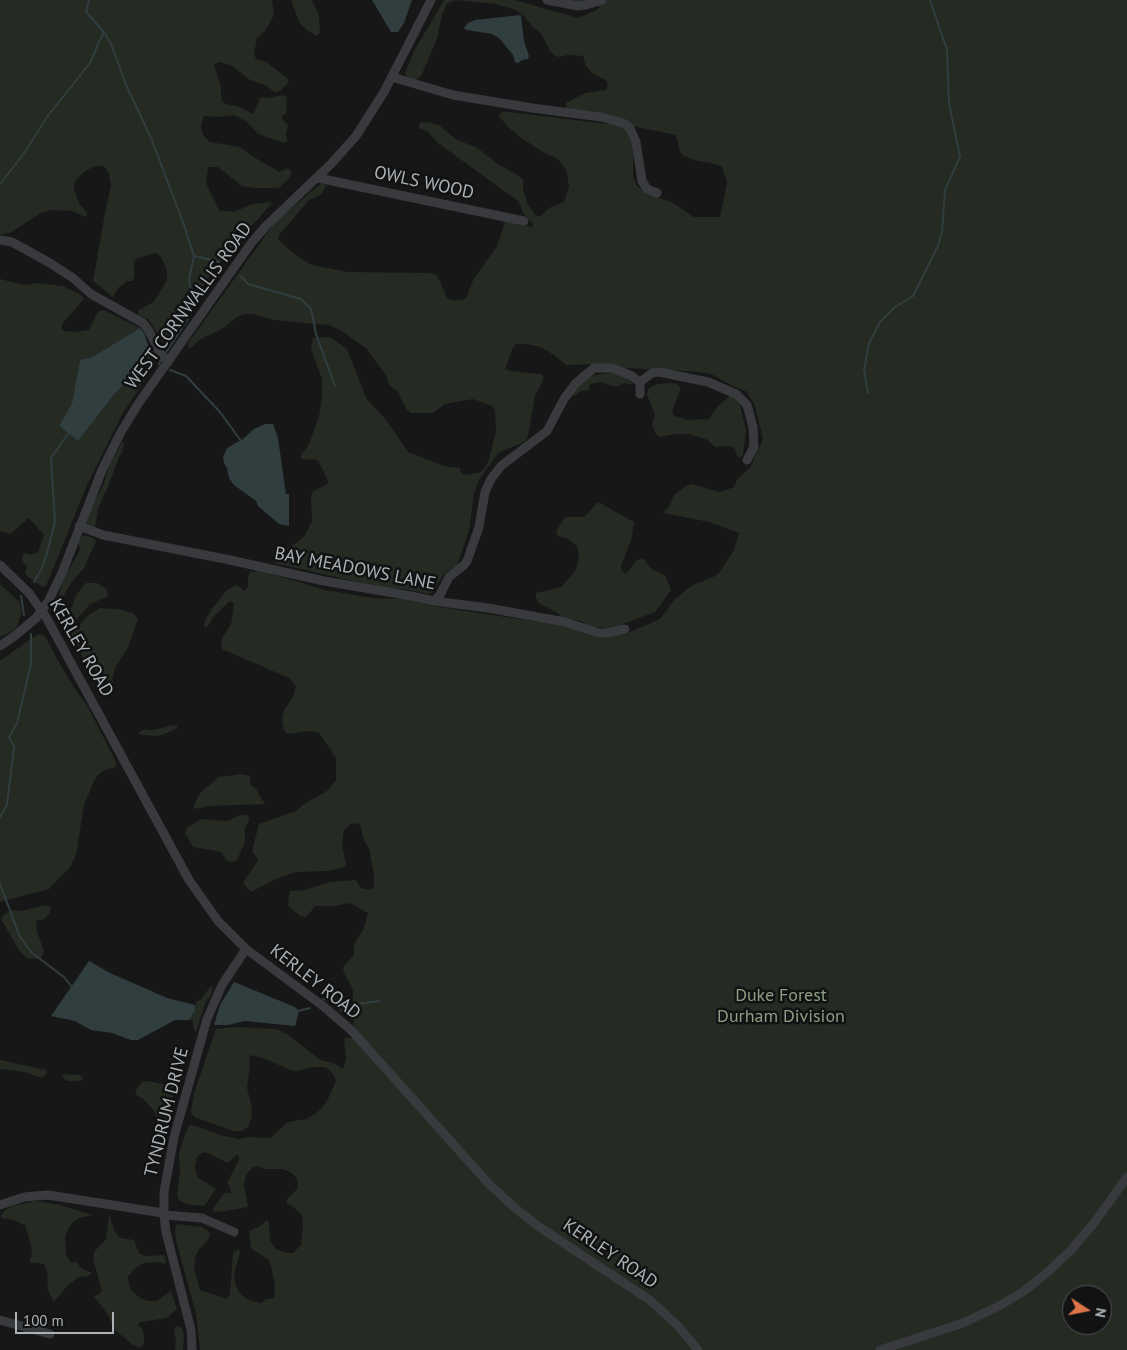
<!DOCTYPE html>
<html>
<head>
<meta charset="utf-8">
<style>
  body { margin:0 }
  #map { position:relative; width:1127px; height:1350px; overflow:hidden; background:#171718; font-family:"PT Sans",sans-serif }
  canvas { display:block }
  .north { position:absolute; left:1062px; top:1285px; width:50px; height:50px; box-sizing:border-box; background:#121213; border:1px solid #4f5254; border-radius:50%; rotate:101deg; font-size:14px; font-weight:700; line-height:20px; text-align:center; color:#aab2b6 }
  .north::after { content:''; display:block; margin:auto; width:18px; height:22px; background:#dd754a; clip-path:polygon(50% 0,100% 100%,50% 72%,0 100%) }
  .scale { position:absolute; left:15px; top:1312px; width:99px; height:22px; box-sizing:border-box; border:2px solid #aab2b6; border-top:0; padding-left:6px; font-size:15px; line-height:18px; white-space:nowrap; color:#aab2b6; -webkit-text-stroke:4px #121213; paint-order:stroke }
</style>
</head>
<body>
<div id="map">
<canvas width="1127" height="1350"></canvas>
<div class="north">N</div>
<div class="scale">100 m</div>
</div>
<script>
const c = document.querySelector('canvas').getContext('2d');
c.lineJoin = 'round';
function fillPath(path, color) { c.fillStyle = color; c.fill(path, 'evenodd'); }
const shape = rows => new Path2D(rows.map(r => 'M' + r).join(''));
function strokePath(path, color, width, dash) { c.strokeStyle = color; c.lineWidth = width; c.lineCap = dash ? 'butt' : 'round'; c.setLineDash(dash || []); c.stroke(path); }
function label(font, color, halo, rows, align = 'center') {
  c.font = font + ' "PT Sans",sans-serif'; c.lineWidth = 5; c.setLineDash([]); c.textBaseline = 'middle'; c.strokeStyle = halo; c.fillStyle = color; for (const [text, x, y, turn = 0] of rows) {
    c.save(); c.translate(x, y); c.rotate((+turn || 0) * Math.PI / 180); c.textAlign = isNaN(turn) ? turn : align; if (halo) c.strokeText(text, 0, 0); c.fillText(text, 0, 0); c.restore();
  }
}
fillPath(shape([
  [0,0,272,0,274,15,265,31,257,38,254,54,256,59,266,62,286,77,289,82,280,91,275,92,265,85,250,80,232,66,219,62,214,64,220,83,222,101,226,104,240,107,253,114,261,97,267,98,283,95,287,98,286,113,281,118,288,125,286,135,287,140,284,143,258,134,247,122,234,115,219,117,204,116,201,126,203,135,210,142,240,147,252,156,279,172,288,168,291,172,290,178,278,188,253,188,242,186,218,167,208,167,206,183,219,210,234,212,252,204,273,202,215,267,176,331,168,341,164,344,148,319,138,315,138,310,152,303,156,298,167,280,167,270,161,257,157,253,151,254,138,258,134,262,134,277,132,281,127,281,118,288,113,297,93,281,105,213,111,186,109,174,104,166,95,166,85,171,77,179,74,184,74,190,80,205,87,212,86,217,72,211,51,210,41,213,10,233,0,235],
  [291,0,312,0,319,15,320,32,317,36,308,31,300,24],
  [444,0,456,0,447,4,442,14,437,39,421,76,417,79,407,78,405,73,414,51],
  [456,0,515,0,578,18,597,10,600,7,569,0,1127,0,1127,1350,200,1350,196,1314,176,1240,175,1228,177,1224,201,1227,207,1230,210,1234,208,1240,199,1249,195,1258,194,1268,200,1290,227,1299,230,1294,233,1252,239,1249,240,1254,234,1273,236,1286,240,1294,251,1301,261,1303,266,1299,274,1298,275,1286,271,1265,268,1259,251,1248,249,1231,259,1227,267,1220,269,1223,270,1241,276,1249,286,1253,293,1253,301,1245,303,1225,302,1216,295,1208,287,1204,287,1199,298,1188,297,1179,292,1173,283,1169,265,1169,257,1166,252,1168,246,1175,244,1184,248,1207,220,1212,213,1211,214,1207,224,1193,231,1193,230,1187,227,1183,239,1160,238,1154,228,1163,205,1152,200,1154,197,1157,195,1167,197,1177,216,1189,204,1206,186,1204,179,1200,177,1195,180,1171,179,1153,185,1134,189,1126,193,1125,220,1135,239,1139,250,1137,270,1138,288,1122,307,1119,318,1112,327,1101,336,1081,334,1075,326,1067,312,1067,299,1071,290,1070,263,1058,249,1055,250,1066,247,1088,252,1108,252,1117,248,1127,242,1131,233,1131,194,1117,191,1112,194,1093,216,1029,236,1027,276,1029,287,1034,320,1060,333,1063,343,1069,346,1059,344,1039,347,1037,351,1039,354,1021,331,1005,329,1000,332,997,350,1005,353,1001,353,990,343,971,344,966,354,955,354,944,364,928,368,913,350,903,334,906,315,906,309,914,305,917,300,916,288,906,289,896,290,891,305,890,330,882,356,880,361,888,370,890,374,886,374,875,369,848,364,840,360,825,356,823,351,824,344,830,342,845,346,865,342,868,327,871,296,872,276,879,251,892,243,883,258,860,252,851,259,824,296,811,304,804,327,791,336,780,336,758,319,733,310,731,288,734,284,731,282,721,284,710,293,697,296,686,289,678,222,649,221,643,222,638,231,624,234,603,230,601,214,616,208,626,204,628,205,621,211,610,227,590,237,585,245,591,248,587,248,577,250,572,262,571,325,590,373,598,404,599,433,606,565,626,605,636,625,634,660,619,674,600,691,586,715,576,719,573,734,550,739,533,709,522,663,513,670,505,674,495,686,486,691,484,720,492,734,487,738,478,750,468,763,439,755,406,747,392,729,384,711,374,701,372,625,368,601,364,566,365,554,355,540,347,526,344,516,344,513,348,505,369,510,371,541,374,544,378,535,396,528,436,526,440,522,443,498,453,479,480,474,493,469,530,457,566,444,574,433,592,429,594,405,589,389,589,274,563,283,550,298,542,305,535,312,521,311,495,314,491,329,483,318,460,314,459,304,460,300,457,309,444,319,416,322,395,322,379,311,349,313,338,330,337,347,349,366,398,387,421,408,452,445,466,460,468,461,473,466,475,481,472,488,463,496,431,495,410,492,406,473,399,445,404,433,413,411,413,407,410,397,391,389,385,386,375,367,349,342,331,329,325,273,320,254,314,244,314,235,318,224,328,201,339,189,349,188,343,276,221,322,183,326,185,322,194,309,200,279,235,278,239,294,254,312,265,347,272,430,273,437,275,447,298,451,300,461,300,466,298,474,278,496,248,506,220,532,227,533,224,524,214,518,201,438,143,428,132,419,128,420,123,430,122,440,126,457,140,476,147,498,164,519,176,523,180,523,190,528,205,537,217,542,215,549,208,564,202,569,187,567,172,558,159,543,152,520,137,508,127,498,115,503,112,508,112,617,125,630,133,633,147,633,177,637,186,645,192,673,203,694,217,720,217,727,182,722,167,712,163,698,161,684,156,680,152,676,135,632,126,625,119,620,118,566,108,566,103,585,93,606,90,608,85,606,80,593,74,586,66,583,56,568,55,558,57,554,55,550,51,541,33,533,27,522,14,514,9,495,4],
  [1072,1295,1102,1295,1102,1325,1072,1325],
  [0,279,23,285,38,283,63,286,81,295,84,299,63,323,61,328,65,331,75,332,89,330,96,315,99,311,104,310,140,328,92,357,80,360,72,403,59,426,78,441,112,397,145,362,149,348,155,351,157,357,152,369,123,413,87,485,46,586,42,587,27,576,25,572,27,567,23,562,22,556,26,553,30,555,38,552,44,535,29,518,10,534,0,531],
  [614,372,622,375,632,383,632,385,625,383,616,387,601,382,590,384,589,390,581,391,575,396,570,395,590,376],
  [672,383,677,384,681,388,672,411,674,416,688,420,709,419,718,406,730,396,734,398,740,406,746,430,743,455,739,458,736,454,735,449,730,446,715,447,708,440,689,434,674,434,660,437,656,434,652,425,655,414,647,395,648,389,657,384],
  [122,442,124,444,122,453,119,457,107,489,98,508,95,528,86,526,89,512,103,485,110,464],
  [598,502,634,522,632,537,621,566,622,571,626,574,636,561,641,558,645,560,651,569,665,575,671,590,655,612,610,629,590,626,581,621,561,618,558,613,540,604,536,599,536,593,561,587,576,570,579,555,577,546,568,539,556,535,557,530,565,517,584,517],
  [84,535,93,538,96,541,84,568,71,583,63,597,58,597,64,578,80,550,78,540],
  [86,583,97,583,105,588,108,593,107,597,90,604,69,628,62,630,63,613,72,607,76,595],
  [0,584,19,602,22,611,17,627,13,631,0,637],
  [99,608,117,609,133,613,138,619,128,647,115,668,112,679,114,686,112,690,105,691,95,669,86,665,79,649,70,636,86,617],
  [40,634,45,636,61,666,75,689,87,705,117,764,114,768,107,769,99,774,94,781,84,805,76,855,70,867,49,889,0,902,0,661,35,636],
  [172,725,177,726,177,728,162,735,154,736,138,734,143,730,154,730],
  [241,774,250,776,250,784,256,789,262,800,266,804,208,806,197,809,193,807,200,793,219,777],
  [241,815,246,815,250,818,245,828,245,842,237,860,232,862,227,861,222,853,217,851,193,847,185,833,188,827,201,819,227,821],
  [46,905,51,907,50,912,45,919,36,921,37,932,44,951,41,959,27,958,20,952,1,919,4,914,13,910,20,911],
  [210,987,213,987,211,995,206,1001,196,1032,194,1030,193,1020,189,1020,195,1011,196,1002,201,999],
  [0,1060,46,1070,47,1073,43,1077,38,1077,25,1072,0,1069],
  [65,1074,79,1075,83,1078,82,1080,76,1081,67,1081,61,1076],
  [169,1078,171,1079,175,1089,170,1106,171,1123,162,1127,160,1126,153,1109,142,1098,137,1096,135,1091,142,1082,148,1081,162,1084,167,1083],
  [36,1201,60,1205,93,1215,79,1218,72,1223,67,1231,65,1238,66,1255,72,1263,77,1262,81,1268,92,1273,87,1277,83,1276,77,1278,66,1287,54,1302,48,1290,47,1270,44,1264,29,1262,32,1254,31,1245,25,1225,14,1220,1,1218,2,1214,5,1210,15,1205],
  [109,1214,114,1230,120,1238,134,1240,139,1253,145,1256,164,1255,166,1260,165,1264,159,1262,144,1263,134,1269,128,1277,130,1289,139,1297,147,1301,156,1301,171,1291,177,1309,167,1318,141,1322,137,1325,142,1328,144,1336,144,1344,140,1348,133,1345,115,1330,108,1315,94,1296,98,1295,102,1291,93,1259,94,1252,106,1239],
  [179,1326,182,1329,184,1336,183,1350,175,1350,176,1341,174,1331,175,1327]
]), '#252a23');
fillPath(shape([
  [372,0,412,0,404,23,398,32,391,32],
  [521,15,524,41,529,56,528,59,522,60,518,63,515,62,513,55,499,38,492,34,467,30,464,28,468,23,475,20],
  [140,328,145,335,149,348,145,362,112,397,78,441,59,426,72,403,80,360,92,357],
  [265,424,273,424,278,438,286,494,289,494,289,526,279,524,258,506,256,501,234,485,229,478,227,468,224,463,223,457,227,448,243,439,254,429],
  [89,961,110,973,167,998,195,1005,195,1011,189,1020,175,1020,138,1040,131,1040,112,1033,91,1030,75,1021,51,1016],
  [234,982,295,1007,299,1011,295,1026,245,1021,228,1025,214,1025,220,1005]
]), '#313e40');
strokePath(shape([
  [89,0,86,12,104,32,112,46,126,85,151,138,184,225,194,256,189,279,192,304,190,316,165,354],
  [0,184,25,152,47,117,90,63,98,44,104,32],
  [195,256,219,262],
  [241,276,248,284,301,299,311,309,316,334,335,386],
  [159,364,161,359],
  [170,370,186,376,220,412,241,441],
  [868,393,864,370,869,343,880,322,895,307,913,296,938,246,942,232,945,190,960,157,949,103,947,50,930,0],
  [34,582,41,570,47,553,55,522,51,458,70,431],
  [21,596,24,615],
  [0,817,7,805,14,747,9,737,17,723,31,664,31,634],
  [0,884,20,937,32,953,64,977,72,987],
  [323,999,349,1005,380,1001],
  [298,1011,310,1008]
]), '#313e40', 2);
strokePath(shape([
  [547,0,578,6,586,5,602,0],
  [392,77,453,95,532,108,601,117,623,123,630,128,636,142,642,181,647,189,657,193],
  [318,178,524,221],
  [0,240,12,242,50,263,73,278,91,294,143,323,149,331,161,354,168,362],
  [640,382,652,373,659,372,708,382,736,394,747,405,753,427,754,447,747,460],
  [79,526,103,535,230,560,324,581,411,596,434,601,488,608,565,622,599,633,607,633,625,629],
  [0,565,29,593,46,617,189,880,218,921,246,949,323,1006,351,1030,489,1184,515,1208,538,1226,651,1301,679,1327,698,1350],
  [434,601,440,595,449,577,463,566,467,561,479,527,485,492,491,479,501,466,547,431,564,399,576,383,594,368,612,368,630,375,640,382,640,394],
  [0,646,16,635,36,618,48,602,62,573,102,470,121,432,138,404,252,242,267,225,331,164,356,136,384,92,431,0],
  [0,1205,24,1197,48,1195,163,1213],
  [164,1215,202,1218,234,1232],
  [0,1320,50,1334],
  [192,1350,191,1330,166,1232,164,1215,164,1192,174,1137,207,1019,222,985,246,949],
  [880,1350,963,1323,999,1306,1024,1291,1049,1271,1072,1249,1094,1223,1127,1177]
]), '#383a3d', 9);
label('18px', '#aab2b6', '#121213', [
  ["OWLS WOOD",424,183,12],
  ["WEST CORNWALLIS ROAD",189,306,-54],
  ["BAY MEADOWS LANE",355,569,11],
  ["KERLEY ROAD",81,648,60],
  ["KERLEY ROAD",315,982,38],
  ["TYNDRUM DRIVE",167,1112,-76],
  ["KERLEY ROAD",610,1254,34]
]);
label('18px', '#8c9f83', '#121213', [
  ["Duke Forest",781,996],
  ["Durham Division",781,1017]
]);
</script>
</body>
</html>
